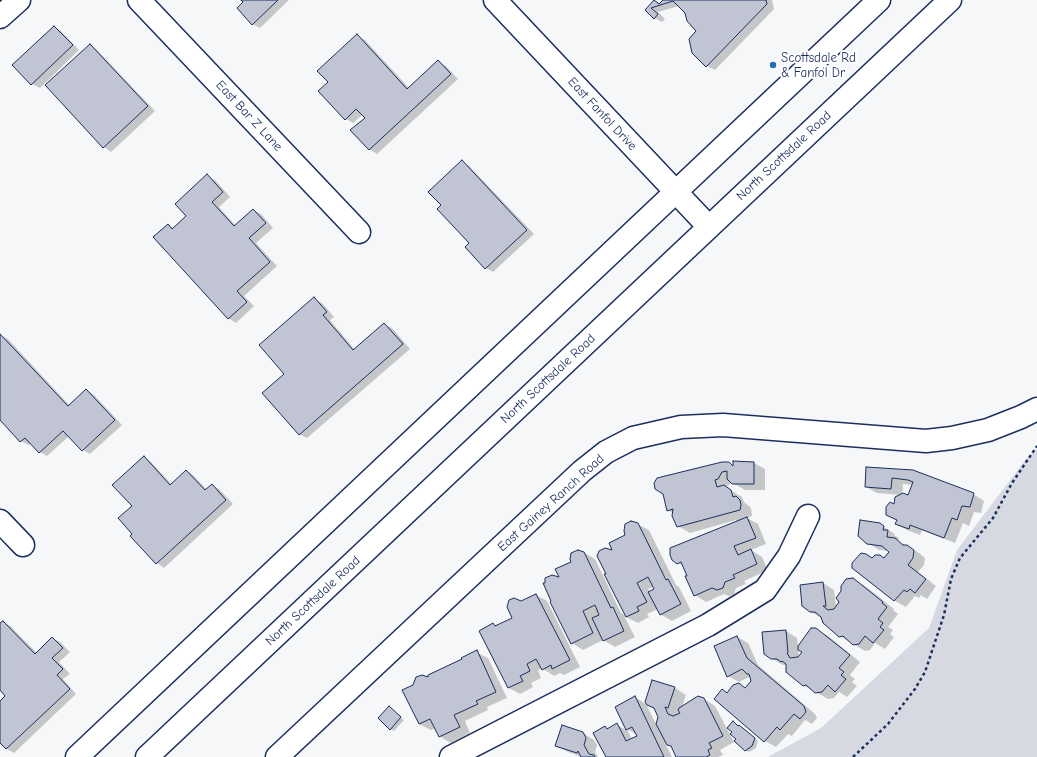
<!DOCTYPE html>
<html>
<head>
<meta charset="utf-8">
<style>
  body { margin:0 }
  canvas { display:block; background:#f6f7f9 }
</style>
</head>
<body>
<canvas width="1037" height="757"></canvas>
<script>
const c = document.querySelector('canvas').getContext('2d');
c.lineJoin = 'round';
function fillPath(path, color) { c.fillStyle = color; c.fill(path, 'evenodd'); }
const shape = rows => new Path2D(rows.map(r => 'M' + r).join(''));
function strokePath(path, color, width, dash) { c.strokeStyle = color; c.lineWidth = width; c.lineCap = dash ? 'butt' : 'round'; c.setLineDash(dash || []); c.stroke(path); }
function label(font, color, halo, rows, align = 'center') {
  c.font = font + ' "Comic Neue",sans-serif'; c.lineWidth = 4; c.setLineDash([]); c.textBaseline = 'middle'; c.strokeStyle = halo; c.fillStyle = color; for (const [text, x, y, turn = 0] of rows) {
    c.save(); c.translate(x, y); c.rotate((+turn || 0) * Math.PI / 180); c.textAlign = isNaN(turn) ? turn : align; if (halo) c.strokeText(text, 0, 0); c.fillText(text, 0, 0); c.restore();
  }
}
fillPath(shape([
  [1037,449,1037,757,768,757,821,728,929,628,957,550,1027,458]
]), '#d6d9e2');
fillPath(shape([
  [242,0,289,0,260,28,252,24,244,2],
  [664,0,772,0,774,9,715,70,707,66,698,31,686,12,679,6,658,12,665,19,662,22,655,18,646,10,655,1,661,4],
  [54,27,61,31,79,50,40,88,32,84],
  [357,36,365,40,409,88,438,62,446,66,458,79,377,154,369,149,366,118,363,114,353,123,346,119,329,82],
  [90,45,97,50,155,111,111,152,104,147,46,85],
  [462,162,469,166,534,234,493,272,486,268,470,243,442,205],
  [207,176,215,180,230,197,219,207,236,226,253,210,261,214,273,228,256,243,277,266,244,296,254,306,236,323,228,318,168,225,174,229,188,216],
  [314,299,322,303,334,317,330,320,355,350,384,324,392,328,410,349,307,438,299,434,285,374],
  [0,335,8,339,70,406,86,390,94,395,122,425,90,454,83,450,69,436,47,456,40,452,31,443,29,445,21,441,0,418],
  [144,457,151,462,172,485,187,471,194,476,207,490,212,485,219,489,233,504,164,568,157,563,132,536,134,534,133,506],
  [729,463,734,466,754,463,765,469,765,490,745,490,731,482,729,485,725,487,742,497,744,502,751,508,752,516,747,518,758,524,766,544,751,550,762,557,768,570,744,581,746,584,736,588,734,594,729,596,724,594,706,602,695,595,685,567,678,563,737,522,736,520,690,533,678,526,674,514,668,510],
  [867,468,973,494,984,501,981,513,974,512,969,526,963,523,955,543,922,530,920,535,907,530,896,524,897,521,887,515,895,505,901,495,877,493,866,487],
  [903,484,913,485,909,496,902,494],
  [637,524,649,530,676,585,679,587,691,611,672,621,660,614,658,609,647,614,649,617,638,623,624,616,635,637,615,647,603,640,583,650,572,643,561,578,573,562,583,552,595,559,621,613,626,616,607,574,614,551],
  [653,587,655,589,650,592,648,589],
  [879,524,895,534,894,535,899,538,898,541,919,553,925,558,924,565,918,572,936,586,927,599,921,595,919,598,915,596,906,607,895,601,853,567,873,559,884,559,890,551,879,550,868,543],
  [853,580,865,586,894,609,893,610,898,614,888,627,893,630,890,634,894,637,885,649,875,643,870,650,865,651,840,636,823,619,811,612,823,583,834,590,836,607],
  [536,595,547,601,580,667,564,675,560,673,554,676,542,668,538,670,541,678,531,683,533,687,520,694,509,688,480,631,493,624,497,626,513,618,521,602],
  [3,622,10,626,37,653,52,638,60,642,70,652,59,662,70,674,63,679,76,694,14,753,7,749,1,743,0,743,0,702,7,696,0,689,0,625],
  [816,629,828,636,860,662,850,675,855,679,852,682,857,686,847,697,839,692,834,698,828,699,803,685,787,665,783,665,771,658,786,631,797,638,798,647],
  [798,648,803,652,799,657],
  [737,637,748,643,758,665,815,714,817,718,812,724,805,720,792,736,788,734,776,747,765,741,715,699,722,690,728,693,739,684,746,688,752,681,751,676,739,682,728,676],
  [476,652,488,658,507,698,487,707,488,710,465,721,470,733,451,743,439,736,436,728,431,730,419,724,428,678],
  [653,681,675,688,686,695,682,707,704,699,715,706,734,742,720,750,723,755,718,757,678,757,672,747,665,743,672,757,607,757,605,727,608,729,617,725,628,731,616,707,635,697,647,705],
  [646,704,656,710,660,717,657,726],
  [627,729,639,736,632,739],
  [389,707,404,720,394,731,390,729],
  [733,722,743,728,758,741,756,748,749,752,745,750,734,732],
  [583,733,594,740,597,745,595,752,598,757,582,757,568,752,557,746]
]), '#0003');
const building = shape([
  [241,0,278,0,252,25,237,8,243,2,241,0],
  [654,0,659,4,663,0,766,0,767,4,706,67,692,53,689,39,696,31,687,21,685,13,673,1,651,8,658,14,654,19,645,10,654,0],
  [54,26,73,45,31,85,12,65,54,26],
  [357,34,407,89,438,60,451,74,369,150,350,130,365,118,356,109,345,120,318,91,328,82,317,71,357,34],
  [90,44,148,106,103,148,45,85,90,44],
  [462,160,527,230,485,269,465,247,469,243,437,209,441,205,428,192,462,160],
  [207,174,223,192,212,202,234,226,253,209,266,223,249,238,270,262,237,291,247,302,228,319,153,237,168,224,172,229,186,216,175,204,207,174],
  [314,297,327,312,323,315,353,350,384,323,403,344,299,435,262,393,284,374,259,345,314,297],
  [0,334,68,406,86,389,115,420,82,451,63,431,39,453,25,438,20,442,0,420,0,334],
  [144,456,170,485,186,470,205,490,212,484,226,500,156,564,130,536,132,534,118,518,132,506,112,485,144,456],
  [733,461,754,462,754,484,732,484,727,479,727,471,722,472,718,479,715,480,717,487,724,485,731,490,733,497,736,496,740,500,741,505,740,510,677,527,672,516,673,509,667,511,663,494,655,489,654,483,657,478,722,462,729,462,733,466,733,461],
  [866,467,913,470,974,493,973,497,970,507,962,506,957,520,952,518,944,538,910,525,909,529,895,524,897,520,886,515,886,507,890,502,894,504,895,497,903,493,908,495,913,482,908,480,892,478,891,489,865,487,866,467],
  [747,517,756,538,734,546,738,555,751,549,757,564,733,575,735,578,725,582,723,588,717,590,712,588,694,596,685,576,687,576,681,562,677,564,672,560,670,555,670,548,747,517],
  [860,520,880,523,884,526,883,530,888,530,887,537,895,538,903,545,907,545,914,550,913,558,908,565,926,579,915,593,910,589,907,592,904,590,894,601,852,568,852,563,861,553,866,554,872,558,875,555,880,555,884,558,889,552,882,546,867,544,858,536,860,520],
  [631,521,638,523,666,580,668,579,681,604,660,615,648,592,654,589,648,577,637,583,647,602,637,607,639,611,626,617,604,574,606,574,597,556,599,551,605,548,612,550,609,543,625,535,624,531,625,524,631,521],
  [578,550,584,552,611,608,613,607,624,631,603,641,592,618,599,615,595,605,583,611,593,633,571,644,550,602,551,601,543,583,545,583,545,578,552,575,559,577,555,569,571,562,570,559,571,553,578,550],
  [853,578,883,602,882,603,887,607,878,619,883,623,880,627,884,630,873,643,865,636,859,644,853,645,843,636,839,637,823,623,821,617,815,612,810,612,802,606,800,585,823,582,826,606,823,606,828,610,834,609,839,602,836,598,841,591,841,586,846,579,853,578],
  [536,594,570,660,552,669,551,665,542,670,536,659,527,664,530,671,520,676,523,681,508,688,479,631,493,623,495,626,512,618,507,607,509,600,514,598,521,601,536,594],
  [3,621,35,654,52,637,63,648,52,658,63,669,57,675,70,689,6,749,0,743,0,701,5,696,0,690,0,623,3,621],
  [811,628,816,628,850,655,839,668,844,672,841,675,846,679,835,692,828,685,822,692,815,693,806,685,803,686,786,672,786,664,782,661,781,662,777,659,771,659,764,654,762,632,786,630,788,653,787,653,790,658,798,657,802,652,798,650,798,646,811,628],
  [737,636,747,658,804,706,806,712,800,719,794,714,780,730,777,727,764,742,714,699,722,689,727,693,733,685,739,683,745,688,751,681,749,674,747,674,742,669,727,677,714,646,737,636],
  [477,650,496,692,476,701,478,704,454,715,460,727,439,737,430,719,419,724,402,690,413,685,416,677,422,675,428,677,428,675,462,659,461,658,477,650],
  [652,680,675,687,668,708,665,707,668,714,673,716,680,713,678,710,679,708,698,696,704,698,723,736,709,743,712,748,708,750,710,755,706,757,676,757,671,746,667,745,656,724,658,717,654,708,647,705,645,702,652,680],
  [635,696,664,757,606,757,593,733,605,726,607,729,617,723,626,741,637,736,632,727,626,730,615,707,635,696],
  [389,706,401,717,390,730,378,718,389,706],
  [733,721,738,726,739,725,755,738,752,746,745,751,734,741,736,739,730,734,732,732,727,728,733,721],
  [562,725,583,732,586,738,584,745,589,754,594,755,595,757,581,757,578,751,577,753,555,746,562,725]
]);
fillPath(building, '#c0c4d3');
strokePath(building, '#1b2f5e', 1);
const minor = shape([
  [139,0,359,232],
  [495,0,709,227],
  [0,17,19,0],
  [0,521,23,545],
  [277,757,582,471,606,452,633,438,681,427,723,425,926,441,952,438,988,430,1021,417,1037,409],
  [451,757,708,625,765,590,789,556,808,516]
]);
const major = shape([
  [77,757,879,0],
  [147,757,950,0]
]);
strokePath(minor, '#1b2f5e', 25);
strokePath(major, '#1b2f5e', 25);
strokePath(shape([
  [853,757,888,724,915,689,925,672,944,615,951,579,960,558,993,518,1012,483,1037,446]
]), '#1b2f5e', 2.5, [3, 3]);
strokePath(minor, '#fff', 22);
strokePath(major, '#fff', 22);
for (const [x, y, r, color] of [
  [773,65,4,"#1f6fb2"]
]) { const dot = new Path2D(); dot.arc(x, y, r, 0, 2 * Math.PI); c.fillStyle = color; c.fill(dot); strokePath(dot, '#fff', 1.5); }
label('13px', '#1b2f5e', '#fff', [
  ["Scottsdale Rd",781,58],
  ["& Fanfol Dr",781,73]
], 'left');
label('13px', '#1b2f5e', '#fff', [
  ["East Fanfol Drive",602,114,47],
  ["East Bar Z Lane",249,116,47],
  ["North Scottsdale Road",784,156,-43],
  ["North Scottsdale Road",548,379,-43],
  ["East Gainey Ranch Road",551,503,-42],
  ["North Scottsdale Road",313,601,-43]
]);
</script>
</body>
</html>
